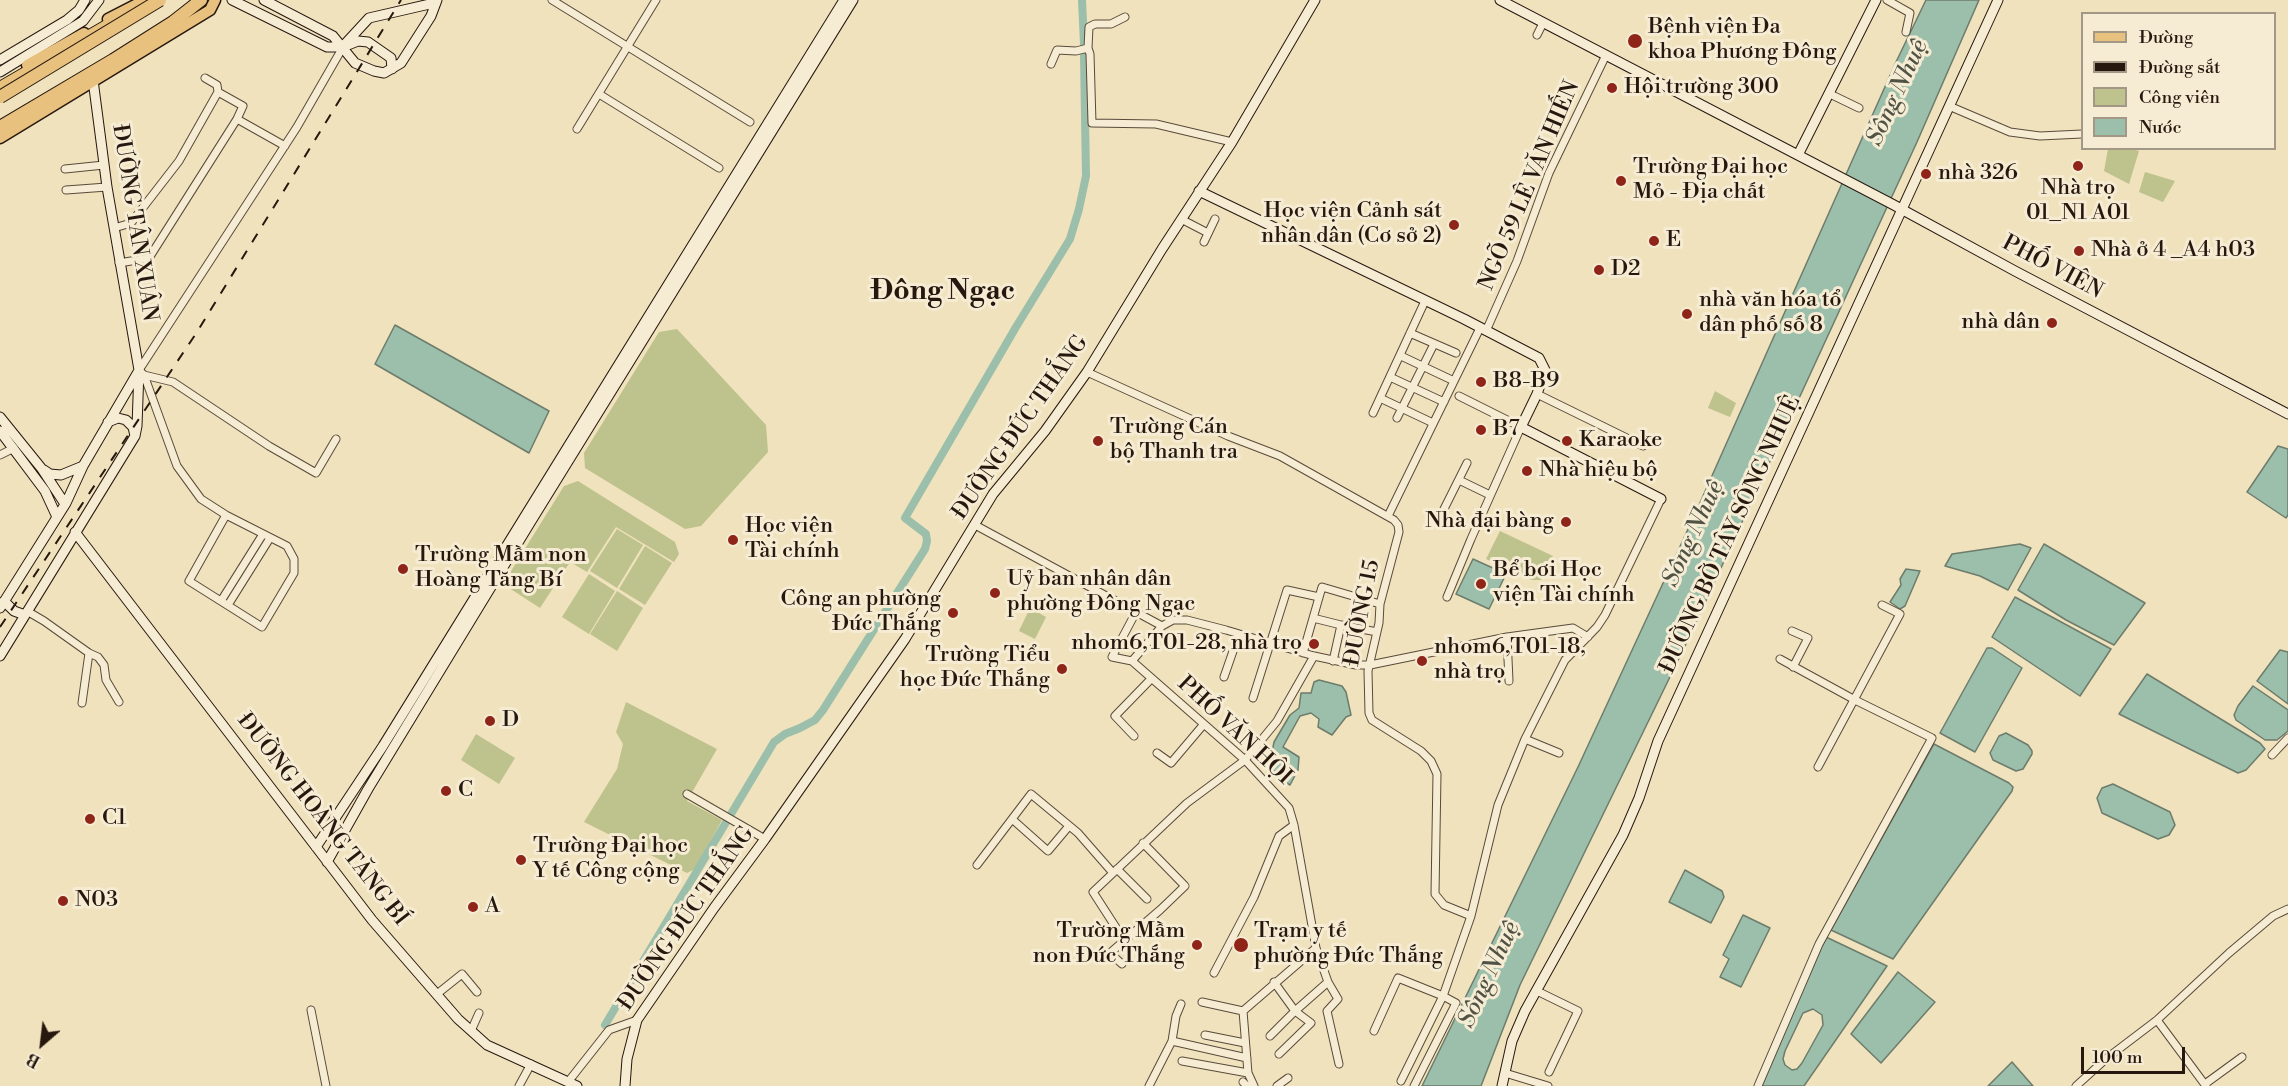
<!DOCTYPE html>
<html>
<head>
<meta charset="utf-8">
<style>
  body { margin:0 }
  #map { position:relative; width:2288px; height:1086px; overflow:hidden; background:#efe2bc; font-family:"Libre Bodoni",serif }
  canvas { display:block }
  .legend { position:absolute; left:2081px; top:12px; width:195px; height:138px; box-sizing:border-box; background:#f5ecd3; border:2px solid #a39785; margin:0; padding:8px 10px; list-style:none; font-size:18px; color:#27180f }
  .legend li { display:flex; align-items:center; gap:12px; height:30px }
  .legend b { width:30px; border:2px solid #a39785 }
  .north { position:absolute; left:12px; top:1014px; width:60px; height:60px; -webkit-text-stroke:4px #f5ecd3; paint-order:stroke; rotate:208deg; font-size:16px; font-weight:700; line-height:24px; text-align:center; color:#27180f }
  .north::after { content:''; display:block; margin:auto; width:21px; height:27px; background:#27180f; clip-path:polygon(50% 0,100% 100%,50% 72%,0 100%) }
  .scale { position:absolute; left:2081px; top:1047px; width:104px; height:27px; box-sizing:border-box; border:3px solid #27180f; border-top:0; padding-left:8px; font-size:18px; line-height:21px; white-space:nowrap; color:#27180f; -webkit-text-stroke:4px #f5ecd3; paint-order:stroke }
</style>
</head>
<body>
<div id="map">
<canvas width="2288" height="1086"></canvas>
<ul class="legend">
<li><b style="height:8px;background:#e8c17e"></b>Đường</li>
<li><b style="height:8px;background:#27180f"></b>Đường sắt</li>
<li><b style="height:16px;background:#bec28d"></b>Công viên</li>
<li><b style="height:16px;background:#9bbfaa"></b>Nước</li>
</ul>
<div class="north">B</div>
<div class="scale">100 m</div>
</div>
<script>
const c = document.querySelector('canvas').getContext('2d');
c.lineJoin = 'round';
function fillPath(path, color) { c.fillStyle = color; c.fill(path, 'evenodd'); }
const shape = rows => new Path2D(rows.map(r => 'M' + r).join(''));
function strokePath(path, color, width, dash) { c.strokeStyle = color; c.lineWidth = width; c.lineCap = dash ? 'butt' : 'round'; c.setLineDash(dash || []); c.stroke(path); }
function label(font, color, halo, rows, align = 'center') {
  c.font = font + ' "Libre Bodoni",serif'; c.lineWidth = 6; c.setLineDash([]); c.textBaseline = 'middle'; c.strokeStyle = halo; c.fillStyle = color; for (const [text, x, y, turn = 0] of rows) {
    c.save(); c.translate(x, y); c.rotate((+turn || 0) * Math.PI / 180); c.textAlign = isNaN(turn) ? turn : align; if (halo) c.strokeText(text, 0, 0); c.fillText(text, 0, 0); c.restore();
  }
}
fillPath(shape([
  [2108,149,2133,149,2139,151,2129,184,2104,171],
  [2145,172,2175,181,2163,202,2139,192],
  [677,329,766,425,768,452,701,526,685,529,585,468,584,453,659,332],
  [1715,391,1736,403,1730,417,1708,408],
  [578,481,675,542,679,554,674,562,616,527,587,572,570,562,540,608,503,584,564,486],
  [617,529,643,545,617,588,590,571],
  [1500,531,1553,556,1541,580,1532,580,1486,559],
  [645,546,672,563,645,605,619,589],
  [589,574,615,591,589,634,562,617],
  [617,591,643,608,617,651,590,634],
  [1030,608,1046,617,1035,639,1019,631],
  [626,702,717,749,687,801,722,820,695,869,687,873,584,822,617,769,623,744,616,732],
  [476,734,515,758,499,784,461,760]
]), '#bec28d');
const water = shape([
  [1926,0,1979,0,1917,142,1686,644,1520,985,1481,1086,1422,1086,1578,767,1695,514,1896,62,1926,0],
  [395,325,549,411,529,453,375,364,395,325],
  [2278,446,2288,449,2288,515,2286,518,2247,492,2278,446],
  [2020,544,2031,548,2008,590,1980,576,1945,566,1952,554,2020,544],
  [2044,544,2145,603,2114,645,2066,620,2018,590,2044,544],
  [1473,559,1506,574,1489,609,1456,594,1473,559],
  [1906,569,1920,571,1905,606,1900,609,1890,602,1901,585,1900,579,1906,569],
  [2015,597,2111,649,2080,696,1992,637,2015,597],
  [1987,648,1992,648,2022,668,1975,752,1940,733,1987,648],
  [2280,650,2288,652,2288,704,2257,681,2280,650],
  [2147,674,2260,743,2265,749,2246,770,2238,773,2119,714,2147,674],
  [1319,680,1342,686,1346,692,1351,715,1346,717,1332,735,1318,727,1319,719,1311,713,1300,716,1283,747,1299,757,1298,770,1290,785,1277,777,1270,763,1274,742,1290,715,1299,708,1301,693,1311,693,1314,682,1319,680],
  [2253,686,2288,710,2288,731,2277,740,2265,740,2236,720,2234,715,2238,706,2253,686],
  [2006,733,2028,745,2032,751,2032,754,2023,769,2016,771,1993,760,1990,753,1999,736,2006,733],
  [1934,744,2009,783,2013,787,2012,791,1893,959,1831,930,1934,744],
  [2113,784,2170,812,2175,825,2169,835,2158,839,2102,813,2097,798,2102,788,2113,784],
  [1685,870,1722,891,1724,897,1711,923,1669,902,1685,870],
  [1743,915,1770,928,1741,987,1720,977,1729,959,1723,955,1743,915],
  [1826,937,1887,966,1804,1086,1761,1086,1826,937],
  [1813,1009,1822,1015,1823,1025,1802,1063,1797,1069,1792,1070,1785,1065,1783,1059,1785,1051,1803,1013,1813,1009],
  [1898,972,1935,1002,1881,1063,1851,1034,1898,972],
  [2012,1062,2033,1086,1988,1086,2012,1062]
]);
fillPath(water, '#9bbfaa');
strokePath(water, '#6d7c6c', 1.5);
strokePath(shape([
  [1082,0,1084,44],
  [605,1025,774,742,785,734,800,728,815,720,823,710,925,549,927,541,926,534,905,518,1016,327,1070,239,1079,209,1086,176,1084,56]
]), '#9bbfaa', 8);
const street = shape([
  [552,0,750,122],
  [1887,0,1910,13,1906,32],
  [1537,35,1543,23],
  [1088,48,1089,27,1095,24,1111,24,1125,17],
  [1051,64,1057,50,1076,51,1088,48,1090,54,1092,123,1156,124,1232,142],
  [599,94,719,168],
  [1830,94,1859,108],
  [1949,106,2010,132,2040,136,2082,134],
  [237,119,285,146],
  [577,129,656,0],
  [65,169,104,165],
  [66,190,107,187],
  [1181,219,1208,233],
  [114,228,131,223,179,161,218,92,217,85,205,78],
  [1204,242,1215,219],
  [119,263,149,258,237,119,243,106,218,92],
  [1486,331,1517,261,1549,173,1606,55],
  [1410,333,1456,353],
  [1401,356,1454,381],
  [1087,372,1228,436,1280,456,1394,520,1398,525,1399,532,1380,604,1379,623,1368,671,1369,713,1372,720,1421,751,1431,761,1437,774,1435,894,1444,905,1471,916],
  [144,375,177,466,201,499,226,515,287,546,294,559,294,573,262,627,189,581,226,515],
  [1390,377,1444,402],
  [1537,394,1643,446],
  [1380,398,1433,423],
  [1373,413,1425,301],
  [1397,418,1434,344],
  [336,439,316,473,269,446,173,382,144,375,139,370,297,127,343,47],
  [0,455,14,448],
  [1459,480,1490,495],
  [1388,516,1480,328],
  [1440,517,1467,463],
  [975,525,1162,626],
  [1447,597,1471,539,1521,427,1459,396],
  [221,601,263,534],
  [228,605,270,538],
  [27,611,44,621,89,653,98,657,104,665,106,680,119,702],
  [1136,612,1112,657,1132,661,1245,760,1289,808,1294,825,1316,948,1243,1011,1248,1073,1254,1086],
  [1313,618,1341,625,1333,661],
  [1341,625,1377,632],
  [1792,631,1808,638,1793,667],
  [1507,637,1509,681],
  [1303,653,1322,587,1380,604],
  [1132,661,1162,626,1173,620,1187,620,1226,630,1314,656,1356,665,1370,665,1507,637,1573,628,1588,637],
  [1224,677,1239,634],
  [1253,698,1287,590,1319,597],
  [82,703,89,653],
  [1134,736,1115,716,1151,679],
  [1525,739,1559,753],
  [1157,753,1171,763,1204,724],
  [2272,755,2288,738],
  [1818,767,1900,614,1882,605],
  [687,794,765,839],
  [1012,819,1048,851,1069,826],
  [977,865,1031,794,1078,833,1113,873],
  [1117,869,1147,899],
  [1124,940,1093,892,1187,803,1245,760,1277,721,1314,656],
  [1316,948,1328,982,1338,999,1327,1011,1339,1064],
  [1122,964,1110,953,1160,910,1185,886,1143,843],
  [1214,973,1254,897,1279,836,1294,825],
  [1274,982,1295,1011,1311,1023,1279,1054],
  [1537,991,1578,1011,1549,1072],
  [437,994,462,974,477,992],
  [1202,1002,1243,1011],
  [311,1010,326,1086],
  [2157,1020,2206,1086],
  [471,1031,479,1013],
  [1374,1031,1398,978,1443,996,1456,1003,1414,1086],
  [1205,1035,1245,1043],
  [1270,1036,1295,1011,1328,982],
  [1172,1041,1247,1058],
  [1182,1061,1248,1073],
  [1505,1073,1548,1086],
  [1401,1081,1443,996,1471,916,1498,805,1525,739,1565,660,1597,627,1605,615,1661,499],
  [568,1082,609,1030,637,1020],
  [1243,1082,1247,1086],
  [2205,1084,2242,1057],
  [519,1086,531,1064],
  [1149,1086,1172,1041,1176,1016,1181,1004],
  [1277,1086,1288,1078],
  [1758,1086,1819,944,1932,738,1855,700,1780,659],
  [2076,1086,2107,1058,2157,1020,2229,953,2273,916,2288,909]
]);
const secondary = shape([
  [232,0,327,47,343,47,358,41,368,42,391,58,392,69],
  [264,0,333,36,355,63,374,71,384,73,401,63,431,16,437,0],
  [1500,0,1892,204,2015,271,2288,414],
  [345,44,369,18,434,3],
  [0,60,67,20,79,10,85,0],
  [0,72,83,21,99,0],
  [1798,155,1876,0],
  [1199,191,1464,319,1539,358,1545,370,1537,394,1521,427,1661,499],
  [0,417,42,469,65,504],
  [108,422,118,418,126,420,133,427,135,436],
  [0,431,45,491,57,517],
  [44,470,50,474,61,475,83,466],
  [75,532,372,920,458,1019,487,1045,577,1086],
  [4,601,14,611,25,615],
  [0,608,66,503,83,466,138,372],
  [0,656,135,436,137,426,139,370,107,187,93,80],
  [316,847,383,746,844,0],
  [327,862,368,789,530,523,853,0],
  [625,1086,627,1059,637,1020,714,908,765,839,905,639,993,494,1045,431,1087,372,1162,249,1232,142,1315,0],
  [1502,1086,1512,1041,1525,1011,1623,835,1639,798,1658,741,1998,0]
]);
const primary = shape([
  [108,19,145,0],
  [27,65,84,33],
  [0,138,210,10,215,0]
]);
const highway = shape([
  [0,88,119,19],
  [0,127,113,60,173,22,201,0]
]);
strokePath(street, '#594a3a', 9);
strokePath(secondary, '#27180f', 11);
strokePath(primary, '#27180f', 13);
strokePath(highway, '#27180f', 14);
strokePath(street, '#f5ecd3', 7);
strokePath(secondary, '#f5ecd3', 9);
strokePath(primary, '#e8c17e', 10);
strokePath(highway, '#e8c17e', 12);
strokePath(shape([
  [0,627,197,332,401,0]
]), '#27180f', 2, [10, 10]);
const highwayBridge = shape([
  [0,97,160,0]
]);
strokePath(highwayBridge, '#27180f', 14, []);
strokePath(highwayBridge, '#e8c17e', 12);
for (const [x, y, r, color] of [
  [1635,41,8,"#8f2418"],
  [1612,88,6,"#8f2418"],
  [2078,166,6,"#8f2418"],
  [1926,174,6,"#8f2418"],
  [1621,181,6,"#8f2418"],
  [1454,225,6,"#8f2418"],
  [1654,241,6,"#8f2418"],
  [2079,251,6,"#8f2418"],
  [1599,270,6,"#8f2418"],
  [1687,314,6,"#8f2418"],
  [2052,323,6,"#8f2418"],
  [1481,382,6,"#8f2418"],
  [1481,430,6,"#8f2418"],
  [1098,441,6,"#8f2418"],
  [1567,441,6,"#8f2418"],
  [1527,471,6,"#8f2418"],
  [1566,522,6,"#8f2418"],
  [733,540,6,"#8f2418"],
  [403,569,6,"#8f2418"],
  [1481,584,6,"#8f2418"],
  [995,593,6,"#8f2418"],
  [953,613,6,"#8f2418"],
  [1314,644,6,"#8f2418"],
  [1422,661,6,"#8f2418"],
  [1062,669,6,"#8f2418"],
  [490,721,6,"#8f2418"],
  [446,791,6,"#8f2418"],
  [90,819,6,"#8f2418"],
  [521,860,6,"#8f2418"],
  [63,901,6,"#8f2418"],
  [473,907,6,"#8f2418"],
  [1197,945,6,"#8f2418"],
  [1241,945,8,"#8f2418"]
]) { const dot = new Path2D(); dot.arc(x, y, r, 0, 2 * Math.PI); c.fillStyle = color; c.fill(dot); strokePath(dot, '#f5ecd3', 2); }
label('22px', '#27180f', '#f5ecd3', [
  ["Bệnh viện Đa",1648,28],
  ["khoa Phương Đông",1648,53],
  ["Hội trường 300",1624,88],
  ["Trường Đại học",1633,168],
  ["Mỏ - Địa chất",1633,193],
  ["nhà 326",1938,174],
  ["Nhà trọ",2078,189,"center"],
  ["01_N1 A01",2078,214,"center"],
  ["Học viện Cảnh sát",1442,212,"right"],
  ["nhân dân (Cơ sở 2)",1442,237,"right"],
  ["E",1666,241],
  ["Nhà ở 4 _A4 h03",2091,251],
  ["D2",1611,270],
  ["nhà văn hóa tổ",1699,301],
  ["dân phố số 8",1699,326],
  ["nhà dân",2040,323,"right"],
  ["B8-B9",1493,382],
  ["Trường Cán",1110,428],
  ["bộ Thanh tra",1110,453],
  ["B7",1493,430],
  ["Karaoke",1579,441],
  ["Nhà hiệu bộ",1539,471],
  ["Nhà đại bàng",1554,522,"right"],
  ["Học viện",745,527],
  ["Tài chính",745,552],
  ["Trường Mầm non",415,556],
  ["Hoàng Tăng Bí",415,581],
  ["Bể bơi Học",1493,571],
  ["viện Tài chính",1493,596],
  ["Uỷ ban nhân dân",1007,580],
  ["phường Đông Ngạc",1007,605],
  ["Công an phường",941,600,"right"],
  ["Đức Thắng",941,625,"right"],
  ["nhom6,T01-28, nhà trọ",1302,644,"right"],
  ["nhom6,T01-18,",1434,648],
  ["nhà trọ",1434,673],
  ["Trường Tiểu",1050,656,"right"],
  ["học Đức Thắng",1050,681,"right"],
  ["D",502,721],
  ["C",458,791],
  ["C1",102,819],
  ["Trường Đại học",533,847],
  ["Y tế Công cộng",533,872],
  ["N03",75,901],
  ["A",485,907],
  ["Trường Mầm",1185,932,"right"],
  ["non Đức Thắng",1185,957,"right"],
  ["Trạm y tế",1254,932],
  ["phường Đức Thắng",1254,957]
], 'left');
label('22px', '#27180f', '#f5ecd3', [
  ["NGÕ 59 LÊ VĂN HIẾN",1530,186,-67],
  ["ĐƯỜNG TÂN XUÂN",134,223,81],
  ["PHỐ VIÊN",2052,268,28],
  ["ĐƯỜNG ĐỨC THẮNG",1021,428,-55],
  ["ĐƯỜNG BỜ TÂY SÔNG NHUỆ",1731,535,-65],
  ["ĐƯỜNG 15",1363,613,-79],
  ["PHỐ VĂN HỘI",1234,731,43],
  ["ĐƯỜNG HOÀNG TĂNG BÍ",322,820,52],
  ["ĐƯỜNG ĐỨC THẮNG",687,919,-55]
]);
label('italic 24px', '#505245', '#f5ecd3', [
  ["Sông Nhuệ",1898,93,-65],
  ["Sông Nhuệ",1694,534,-65],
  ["Sông Nhuệ",1490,975,-65]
]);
label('bold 28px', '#27180f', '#f5ecd3', [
  ["Đông Ngạc",943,292]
]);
</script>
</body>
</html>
